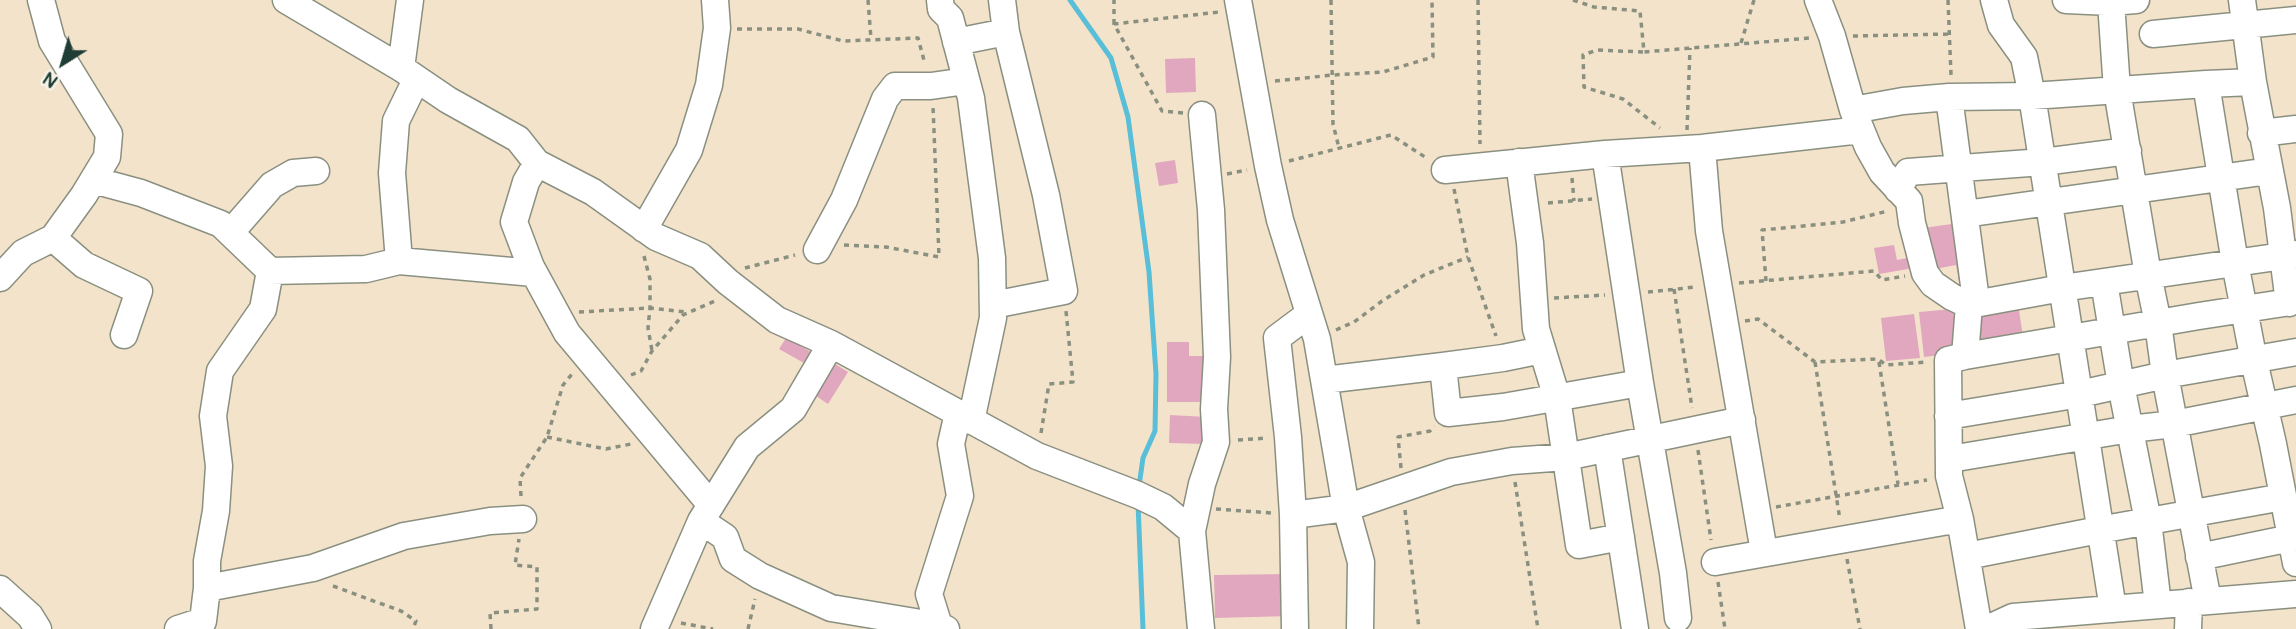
<!DOCTYPE html>
<html>
<head>
<meta charset="utf-8">
<style>
  body { margin:0 }
  #map { position:relative; width:2296px; height:629px; overflow:hidden; background:#f4e3cb; font-family:Pangolin,sans-serif }
  canvas { display:block }
  .north { position:absolute; left:28px; top:28px; width:70px; height:70px; -webkit-text-stroke:5px #f7f3e8; paint-order:stroke; rotate:217deg; font-size:19px; font-weight:700; line-height:28px; text-align:center; color:#1f3d34 }
  .north::after { content:''; display:block; margin:auto; width:24px; height:32px; background:#1f3d34; clip-path:polygon(50% 0,100% 100%,50% 72%,0 100%) }
</style>
</head>
<body>
<div id="map">
<canvas width="2296" height="629"></canvas>
<div class="north">N</div>
</div>
<script>
const c = document.querySelector('canvas').getContext('2d');
c.lineJoin = 'round';
const shape = rows => new Path2D(rows.map(r => 'M' + r).join(''));
function strokePath(path, color, width, dash) { c.strokeStyle = color; c.lineWidth = width; c.lineCap = dash ? 'butt' : 'round'; c.setLineDash(dash || []); c.stroke(path); }
function fillPath(path, color) { c.fillStyle = color; c.fill(path, 'evenodd'); }
strokePath(shape([
  [1070,0,1111,58,1128,117,1149,272,1156,374,1155,431,1143,458,1139,486],
  [1138,503,1143,629]
]), '#59bed7', 5);
fillPath(shape([
  [1195,58,1196,92,1166,93,1165,59],
  [1175,160,1178,183,1159,186,1155,163],
  [1959,223,1969,285,1960,287,1956,265,1930,270,1923,228],
  [1894,245,1897,260,1912,257,1914,268,1879,274,1874,248],
  [2018,304,2024,343,1979,350,1973,311],
  [1953,309,1958,353,1924,357,1919,312],
  [1914,314,1920,358,1886,361,1881,318],
  [786,338,820,357,806,382,796,377,804,363,779,349],
  [1167,342,1189,342,1189,356,1208,356,1208,402,1167,402],
  [827,359,848,372,828,404,807,390],
  [1170,415,1207,417,1206,444,1169,443],
  [1290,574,1291,616,1215,618,1214,575]
]), '#e1a7bf');
const minor = shape([
  [286,0,401,68,448,100,518,139,537,163,593,192,656,237,700,256,728,282,777,320,831,344,1037,456,1138,495,1163,507,1192,531],
  [940,0,941,9,950,18,971,98,992,258,993,318,971,421],
  [1238,0,1268,166,1280,220,1317,339,1346,508,1361,562,1360,629],
  [1818,0,1832,36,1853,110,1868,147,1882,172,1909,201,1912,223,1925,273,1933,284,1952,297,1969,305,2062,288,2296,254],
  [1994,0,2001,25,2024,57,2032,96,2113,609],
  [2066,0,2111,2,2136,0],
  [2242,0,2253,82,2206,84,2235,263,2254,361,2273,444,2296,563],
  [2111,2,2117,90,2148,275,2158,323,2165,375,2208,601],
  [2153,34,2296,20],
  [956,42,1006,32],
  [401,68,410,0],
  [2253,82,2277,208,2289,303],
  [1949,97,1975,293,1969,305,1965,356,1948,360,1949,476,1960,519,1979,629],
  [1853,110,1903,101,1949,97,2032,96,2206,84],
  [2261,133,2296,129],
  [1702,148,1709,231,1764,552],
  [1605,154,1640,383,1673,573,1678,618],
  [1519,162,1530,243,1536,329,1557,398,1579,545,1621,537],
  [537,163,526,182,514,222,531,267,567,333,711,505],
  [1445,170,1605,154,1702,148,1861,130],
  [93,180,141,193,221,224,270,271,366,269,399,261,534,273],
  [1898,190,1908,172,2043,162,2128,151],
  [1965,214,2269,171],
  [644,229,689,150,709,85,717,28,715,0],
  [231,232,272,185,293,173,316,171],
  [53,238,84,265,139,291,124,335],
  [817,250,844,200,885,99,895,86,931,86,966,81],
  [399,261,392,173,396,121,416,80],
  [0,278,23,253,53,238,84,195,107,157,109,134,52,41,41,0],
  [2104,282,2121,385,2148,521,2158,605],
  [993,305,1064,291,1046,195,1006,32,1002,0],
  [1965,356,2199,316,2296,301],
  [1443,366,1448,413,1503,407,1640,383],
  [1324,380,1443,366,1503,358,1542,350],
  [1948,416,2080,394,2165,375,2296,352],
  [1607,448,1635,629],
  [1950,459,2130,429,2174,424,2296,400],
  [1293,515,1346,508,1451,472,1512,461,1566,457,1742,420],
  [701,521,725,537,733,559,760,576,831,608,939,626],
  [1967,556,2099,530,2283,497],
  [2199,557,2296,537],
  [1715,562,1960,519],
  [207,588,313,568,404,536,490,521,523,519],
  [0,589,30,616,38,629],
  [178,629,203,621,207,588,207,561,216,511,219,466,213,416,220,371,263,309,270,271],
  [654,629,701,521,747,447,793,409,831,344],
  [946,629,939,626,929,594,960,496,951,444,958,413],
  [1201,629,1192,531,1202,484,1216,442,1214,409,1217,357,1211,210,1202,115],
  [1295,629,1293,515,1288,437,1277,338,1309,314],
  [1987,629,2013,617,2296,594],
  [2188,629,2189,602]
]);
strokePath(minor, '#8a9080', 29);
strokePath(shape([
  [868,0,871,39],
  [1331,0,1333,124,1339,148],
  [1478,0,1480,144],
  [1573,0,1594,7,1640,11,1644,52,1810,38],
  [1948,0,1951,75],
  [1114,24,1114,0],
  [737,29,798,29,843,41,918,38,925,64],
  [1853,36,1949,34],
  [1741,43,1754,0],
  [1643,52,1597,50,1583,55,1584,87,1623,99,1660,128],
  [1275,81,1333,75,1383,72,1433,57,1432,0],
  [1183,113,1162,111,1114,24,1219,12],
  [1687,130,1690,48],
  [1289,161,1391,135,1428,159],
  [1227,174,1247,170],
  [1572,178,1574,201],
  [1454,189,1468,257,1496,336],
  [1548,203,1592,199],
  [844,245,886,247,939,257,933,106],
  [644,256,650,279,650,308,648,328,652,351],
  [745,268,795,255],
  [1766,281,1762,230,1843,222,1888,211],
  [1739,283,1874,271,1882,280,1905,276],
  [1674,289,1692,408],
  [1648,292,1696,287],
  [1554,298,1605,295],
  [579,312,650,308,686,312],
  [1745,321,1758,319,1815,362,1878,359,1886,365,1927,362],
  [1336,330,1354,322,1382,301,1424,275,1468,257],
  [1815,362,1840,520],
  [1879,362,1898,484],
  [631,375,641,371,652,351,683,315,717,300],
  [1041,433,1049,384,1073,382,1066,311],
  [547,437,606,449,631,444],
  [1238,440,1268,438],
  [1698,450,1711,540],
  [1401,468,1398,437,1430,431,1434,426],
  [1515,482,1538,629],
  [521,496,520,478,547,437,563,385,572,374],
  [1776,507,1927,480],
  [1216,509,1272,513],
  [1405,510,1419,629],
  [1847,559,1860,629],
  [1718,582,1725,629],
  [333,586,401,611,416,621,413,629],
  [681,623,713,629],
  [491,629,490,613,537,609,537,567,515,565,519,539],
  [748,629,755,599]
]), '#8a9080', 3.5, [5, 5]);
strokePath(minor, '#fff', 26);
</script>
</body>
</html>
